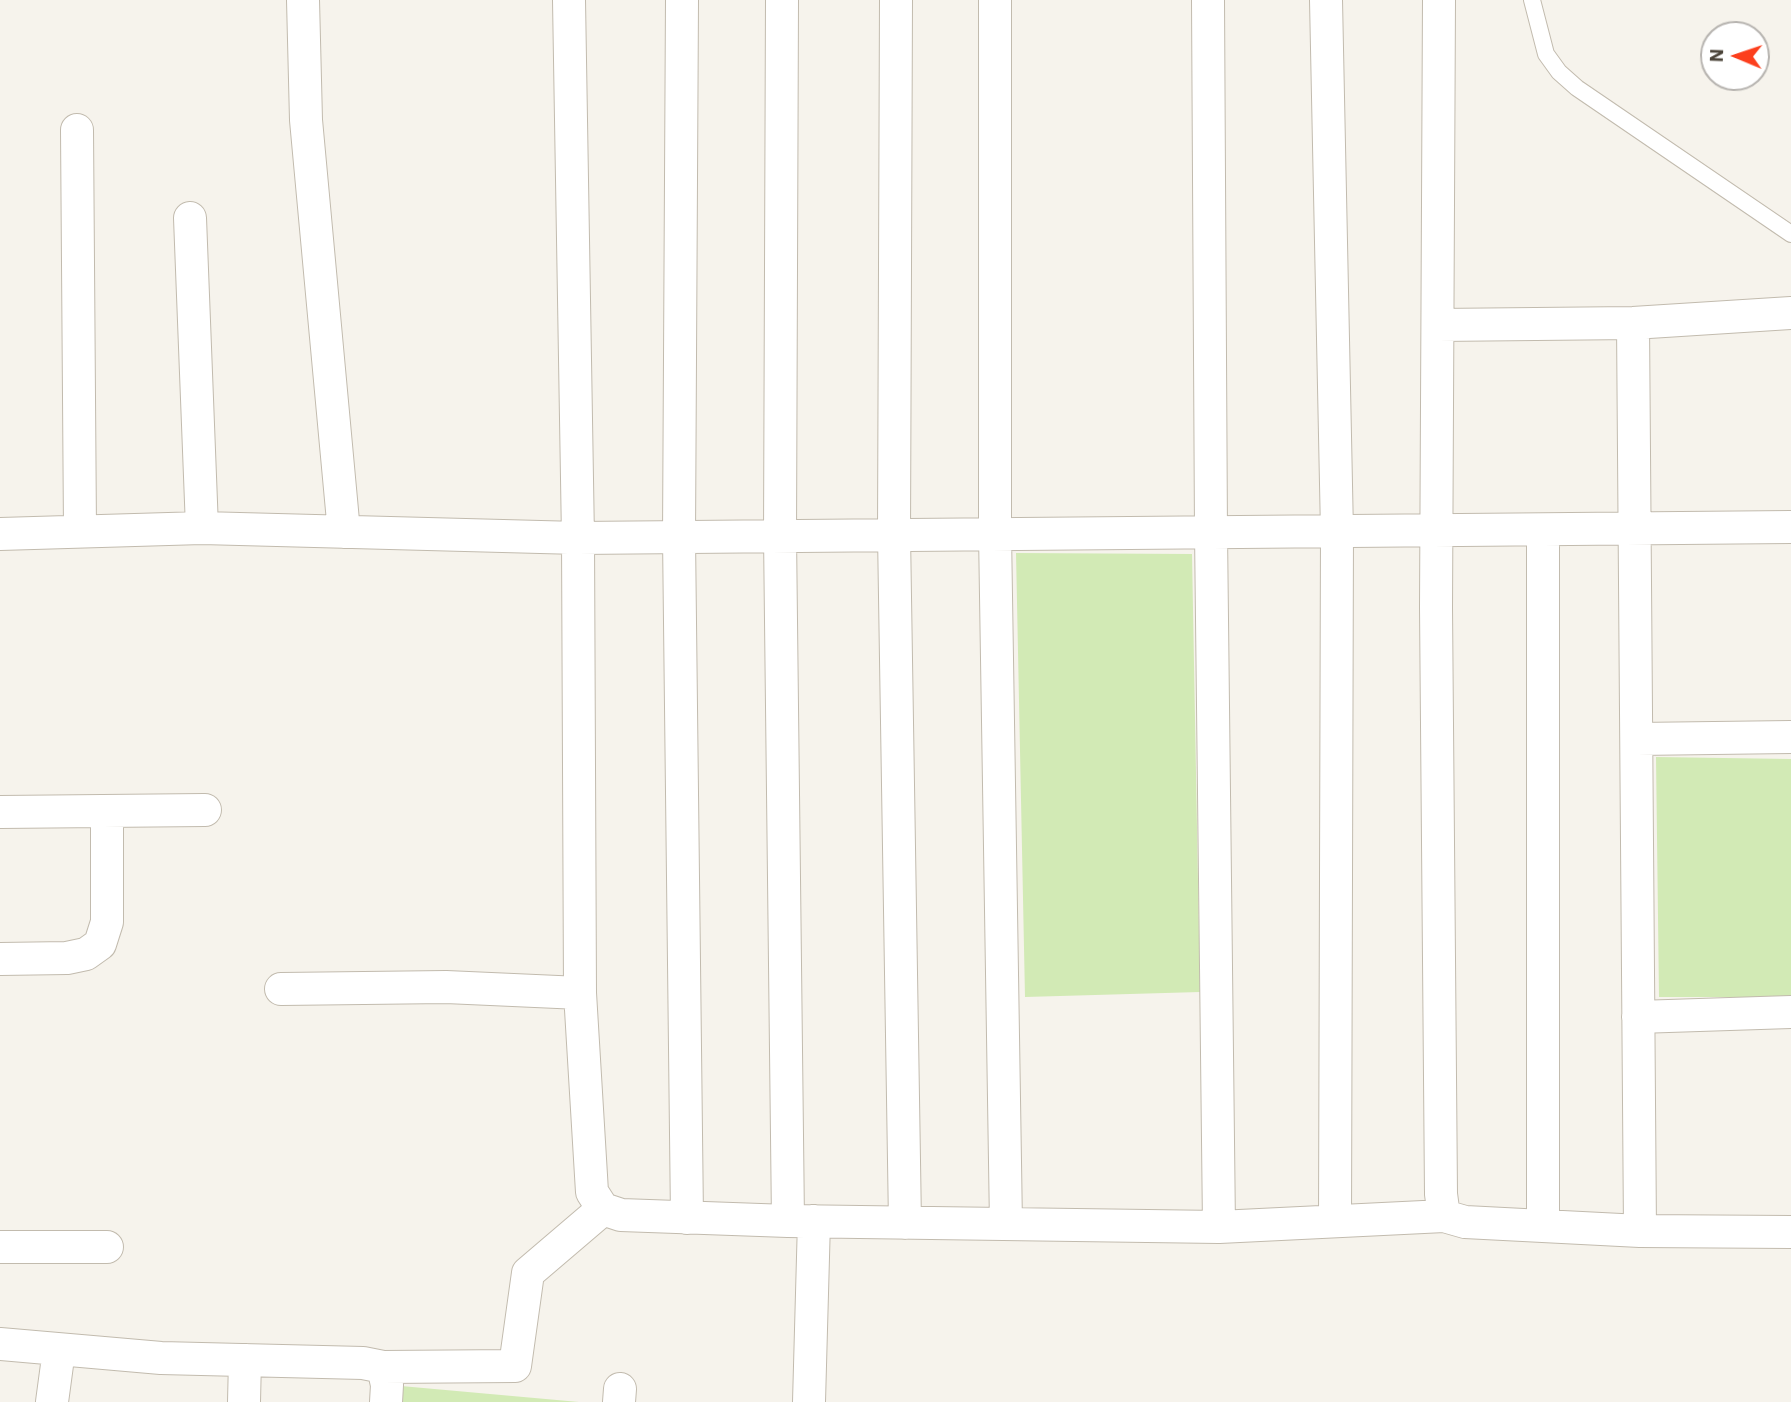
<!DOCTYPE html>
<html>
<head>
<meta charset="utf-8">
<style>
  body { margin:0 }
  #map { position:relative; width:1791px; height:1402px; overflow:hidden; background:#f6f3ec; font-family:"IBM Plex Sans",sans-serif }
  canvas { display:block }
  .north { position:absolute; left:1700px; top:21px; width:70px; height:70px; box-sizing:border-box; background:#fff; border:2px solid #b7b4b0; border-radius:50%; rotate:272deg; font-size:19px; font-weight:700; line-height:28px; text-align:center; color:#4b4439 }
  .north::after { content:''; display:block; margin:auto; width:24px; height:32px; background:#fc3f1d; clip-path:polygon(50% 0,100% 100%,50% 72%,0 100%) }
</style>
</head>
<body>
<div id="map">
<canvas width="1791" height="1402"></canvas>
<div class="north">N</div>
</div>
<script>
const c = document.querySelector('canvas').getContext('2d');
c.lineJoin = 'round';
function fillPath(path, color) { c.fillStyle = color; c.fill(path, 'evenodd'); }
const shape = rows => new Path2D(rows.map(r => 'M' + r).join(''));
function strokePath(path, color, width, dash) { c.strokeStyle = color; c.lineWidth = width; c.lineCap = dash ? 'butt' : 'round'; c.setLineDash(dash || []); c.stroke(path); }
fillPath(shape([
  [1016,553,1192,554,1200,992,1025,997],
  [1656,757,1791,759,1791,997,1659,997],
  [401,1386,579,1402,400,1402]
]), '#d2eab5');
const service = shape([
  [1532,0,1546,54,1559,72,1577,88,1791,234]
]);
const minor = shape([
  [303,0,306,120,344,532],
  [569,0,578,538,580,993,592,1192,603,1209,621,1215,788,1221,1219,1227,1444,1216],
  [682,0,679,537,687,1218],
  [782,0,780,535,788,1221],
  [896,0,894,534,905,1223],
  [995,0,995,533,1006,1224],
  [1208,0,1211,532,1219,1227],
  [1326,0,1337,532,1335,1221],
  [1439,0,1436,607,1441,1194,1444,1216,1465,1222,1640,1231,1791,1232],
  [77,130,80,530],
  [190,218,202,528],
  [1633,323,1640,1231],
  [1438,325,1633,323,1791,313],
  [0,534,202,528,578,538,1791,527],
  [1637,739,1791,737],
  [0,812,205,810],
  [0,959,67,958,86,954,100,944,107,922,107,811],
  [281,989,446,987,580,993],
  [1638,1017,1791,1012],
  [1543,1226,1543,530],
  [0,1247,107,1247],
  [0,1344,161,1358,363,1363,383,1367,387,1385,386,1402],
  [383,1367,515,1366,528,1273,603,1209],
  [52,1402,59,1350],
  [244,1402,245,1360],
  [619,1402,620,1389],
  [809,1402,814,1221]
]);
strokePath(service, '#c2bbae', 18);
strokePath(minor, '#c2bbae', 34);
strokePath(service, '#fff', 16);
strokePath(minor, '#fff', 32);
</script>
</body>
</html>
